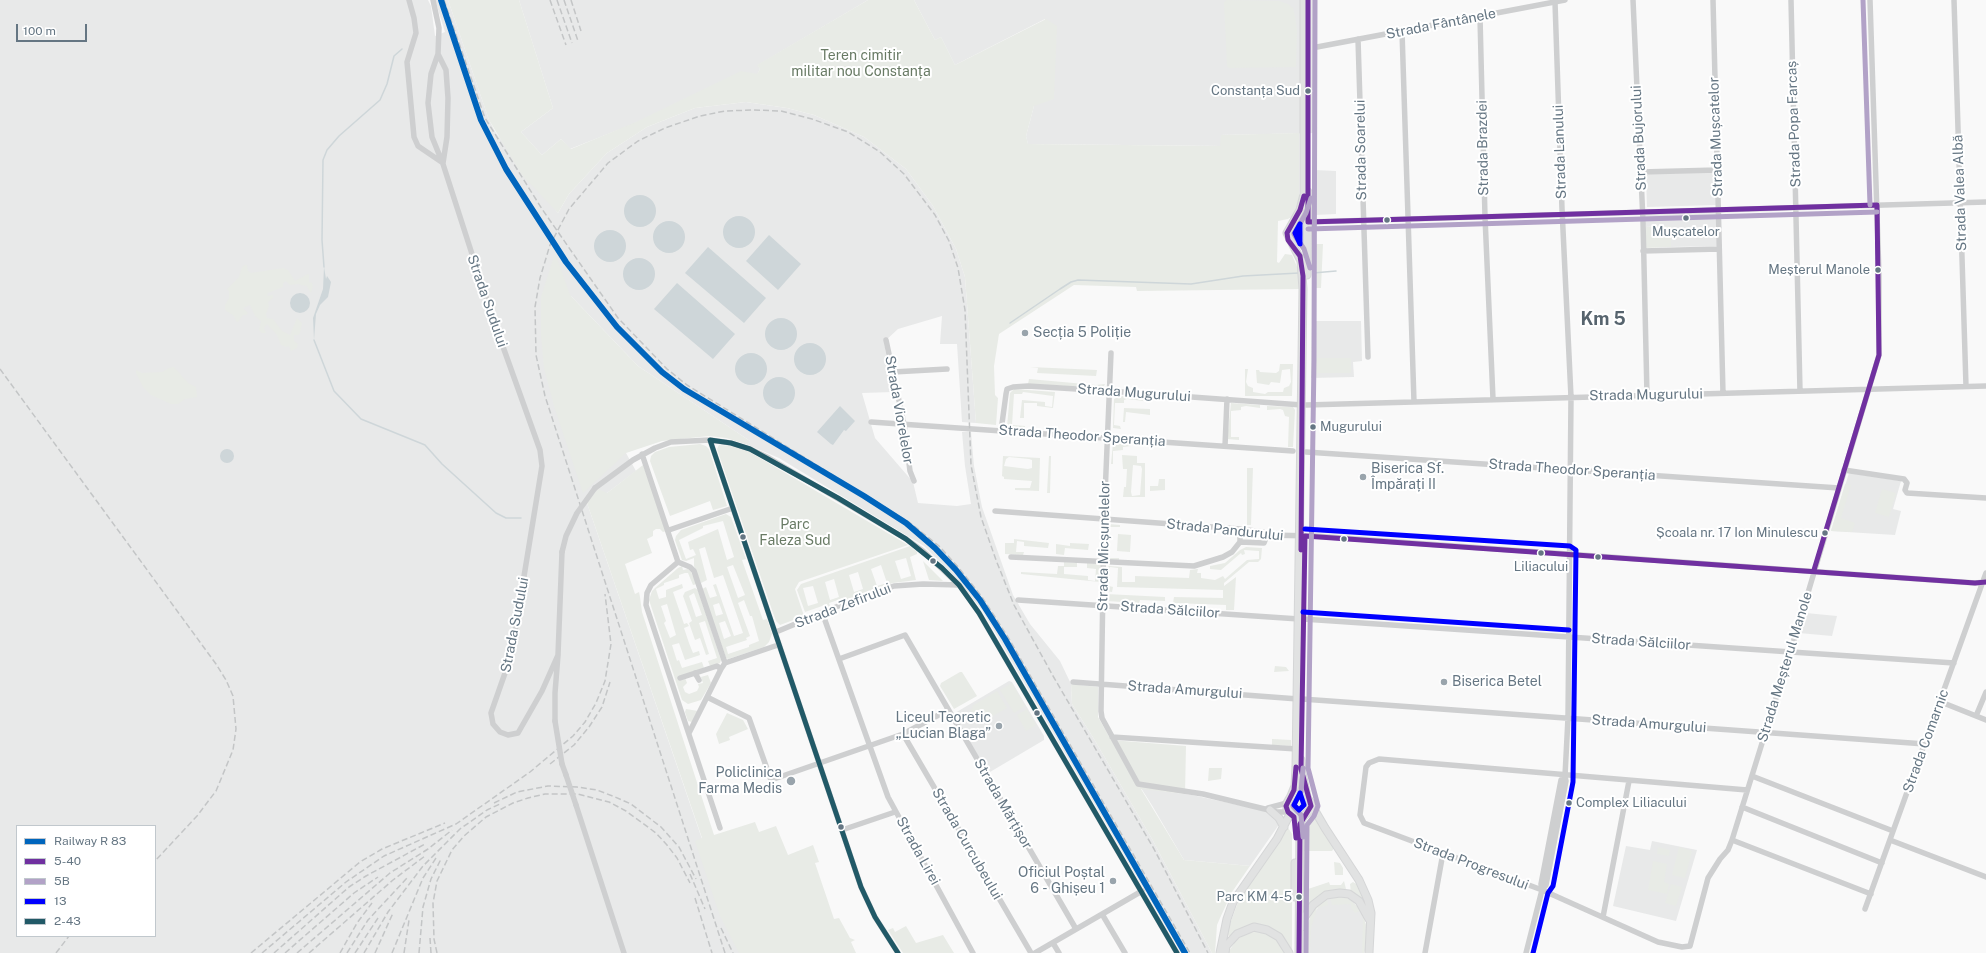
<!DOCTYPE html>
<html>
<head>
<meta charset="utf-8">
<style>
  body { margin:0 }
  #map { position:relative; width:1986px; height:953px; overflow:hidden; background:#f9f9f9; font-family:"Public Sans",sans-serif }
  canvas { display:block }
  .legend { position:absolute; left:16px; top:825px; width:140px; height:112px; box-sizing:border-box; background:#fff; border:1px solid #c1c8cd; margin:0; padding:5px 7px; list-style:none; font-size:12px; color:#657683 }
  .legend li { display:flex; align-items:center; gap:8px; height:20px }
  .legend b { width:20px; border:1px solid #c1c8cd }
  .scale { position:absolute; left:16px; top:24px; width:71px; height:18px; box-sizing:border-box; border:2px solid #657683; border-top:0; padding-left:5px; font-size:12px; line-height:14px; white-space:nowrap; color:#657683; -webkit-text-stroke:3px #fff; paint-order:stroke }
</style>
</head>
<body>
<div id="map">
<canvas width="1986" height="953"></canvas>
<ul class="legend">
<li><b style="height:5px;background:#0065bd"></b>Railway R 83</li>
<li><b style="height:5px;background:#7030a0"></b>5-40</li>
<li><b style="height:5px;background:#b2a2c7"></b>5B</li>
<li><b style="height:5px;background:#00f"></b>13</li>
<li><b style="height:5px;background:#215967"></b>2-43</li>
</ul>
<div class="scale">100 m</div>
</div>
<script>
const c = document.querySelector('canvas').getContext('2d');
c.lineJoin = 'round';
function fillPath(path, color) { c.fillStyle = color; c.fill(path, 'evenodd'); }
const shape = rows => new Path2D(rows.map(r => 'M' + r).join(''));
function strokePath(path, color, width, dash) { c.strokeStyle = color; c.lineWidth = width; c.lineCap = dash ? 'butt' : 'round'; c.setLineDash(dash || []); c.stroke(path); }
function label(font, color, halo, rows, align = 'center') {
  c.font = font + ' "Public Sans",sans-serif'; c.lineWidth = 4; c.setLineDash([]); c.textBaseline = 'middle'; c.strokeStyle = halo; c.fillStyle = color; for (const [text, x, y, turn = 0] of rows) {
    c.save(); c.translate(x, y); c.rotate((+turn || 0) * Math.PI / 180); c.textAlign = isNaN(turn) ? turn : align; if (halo) c.strokeText(text, 0, 0); c.fillText(text, 0, 0); c.restore();
  }
}
fillPath(shape([
  [0,0,428,0,431,6,435,36,445,32,435,0,448,0,489,120,496,133,558,213,569,194,607,153,647,127,695,108,746,102,787,108,814,115,864,137,906,169,933,206,956,249,965,277,976,423,962,422,957,344,940,344,942,316,898,329,884,342,893,392,862,393,875,438,913,482,918,503,957,506,971,504,965,466,962,432,971,432,974,466,982,507,1013,595,1030,624,1060,661,1071,684,1072,704,1094,739,1152,839,1212,953,1181,953,982,610,952,574,924,546,779,458,748,445,750,441,638,366,571,296,626,453,636,471,607,493,587,503,702,839,753,953,0,953],
  [17,826,155,826,155,936,17,936],
  [519,0,868,0,758,65,760,69,757,75,570,149,561,139,542,155,521,132,553,108],
  [914,0,1315,0,1314,133,1221,135,1221,146,1028,144,1026,136,1034,106,1045,19,955,65,941,37,935,40],
  [1315,170,1336,171,1336,214,1315,215],
  [1715,172,1716,205,1647,207,1646,176,1648,174],
  [1717,213,1718,246,1671,247,1671,226,1646,227,1645,215],
  [1312,321,1361,321,1362,361,1353,362,1354,377,1311,378],
  [1849,473,1901,481,1893,509,1901,511,1895,535,1831,531],
  [1806,613,1837,616,1832,636,1799,633],
  [1009,681,1012,682,1044,736,1044,740,990,772,987,771,954,715,955,713],
  [1141,788,1192,795,1270,812,1278,823,1278,826,1250,866,1184,860,1153,807],
  [1652,841,1697,850,1676,921,1613,906,1626,846,1650,850],
  [1330,897,1353,902,1360,909,1366,925,1364,953,1305,953,1307,925,1322,901]
]), '#e8e9e9');
fillPath(shape([
  [448,0,519,0,553,108,521,132,542,155,561,139,571,149,636,122,741,71,757,74,760,69,757,65,868,0,914,0,935,40,941,37,955,65,1046,19,1057,26,1054,99,1034,106,1026,136,1028,144,1220,146,1221,135,1299,133,1299,206,1293,216,1288,219,1278,221,1277,262,1279,263,1285,254,1292,255,1298,269,1300,289,1137,291,1136,287,1074,285,999,334,994,366,995,395,998,398,996,425,976,423,965,277,956,249,933,206,906,169,864,137,814,115,787,108,746,102,695,108,647,127,607,153,569,194,558,213,522,175,489,120],
  [1227,0,1279,1,1288,4,1293,8,1295,16,1297,30,1296,67,1229,68,1227,66,1224,2],
  [1671,226,1671,247,1646,248,1646,227],
  '1291 234a6 6 0 1 1 12 0a6 6 0 1 1-12 0Z',
  [1312,244,1323,244,1321,288,1312,288],
  [555,253,570,295,638,366,750,441,748,445,726,438,709,436,662,441,626,453,583,493,554,406,544,368,541,336,541,297],
  [245,265,247,265,248,271,251,273,283,268,288,270,295,281,308,274,309,275,309,282,312,283,313,286,311,293,306,285,305,286,298,284,290,285,286,281,283,283,283,287,268,293,267,296,273,295,273,298,268,302,269,306,266,314,267,318,273,319,282,331,290,335,297,318,302,323,300,333,298,335,294,335,294,341,298,344,297,348,291,351,289,346,286,347,281,345,277,335,267,324,264,328,266,333,262,333,259,330,261,321,255,316,250,305,243,308,248,313,246,315,243,315,238,322,236,321,234,316,225,310,225,305,229,298,229,291,227,289,239,277,242,267],
  [1314,358,1351,358,1351,373,1314,373],
  [1280,364,1293,364,1292,396,1245,396,1245,369,1248,369,1246,382,1248,386,1253,388,1253,392,1265,394,1268,392,1283,392,1284,388,1289,386,1291,382,1290,369,1282,370,1280,383,1271,382,1269,385,1257,383,1256,370,1259,370,1260,372,1276,373,1279,371],
  [174,367,188,383,196,387,197,397,185,399,178,404,171,404,151,395,143,387,136,373,136,370,142,373,162,372,169,368],
  [1030,367,1097,370,1096,376,1037,373,1038,368],
  [1029,379,1096,385,1105,384,1103,388,1028,384],
  [1014,389,1055,392,1053,408,1037,406,1037,403,1024,403,1024,418,1020,418,1022,400,1045,402,1045,406,1052,407,1053,396,1023,392,1022,394,1014,394,1012,425,1025,426,1025,428,1007,427,1010,393],
  [1120,396,1144,398,1144,401,1127,399,1124,400,1124,403,1115,403,1114,425,1120,426,1121,429,1113,428,1114,399],
  [1231,403,1260,405,1260,408,1246,406,1241,407,1241,410,1231,411,1231,437,1239,437,1239,440,1227,439],
  [1267,406,1293,407,1295,410,1293,447,1288,447,1289,417,1285,416,1283,410,1280,409,1267,410],
  [1124,408,1150,409,1150,415,1126,412,1125,422,1123,422],
  [1113,443,1131,444,1131,446,1123,447,1123,450,1113,451,1113,464,1111,464],
  [700,444,706,446,709,449,727,506,713,510,710,501,670,516,650,461,651,456,655,452,669,447],
  [719,445,731,446,748,451,908,545,799,582,795,589,804,616,780,625,776,621,773,613,717,449],
  [1122,455,1137,456,1137,463,1145,463,1145,497,1123,497,1124,487,1126,487,1127,469,1123,469],
  [1133,465,1141,466,1142,469,1140,495,1132,496,1131,492],
  [1003,456,1040,458,1039,491,1015,490,1015,488,1030,488,1032,481,1004,479,1004,477,1002,476],
  [1009,457,1029,459,1032,460,1032,468,1028,469,1004,466,1006,459],
  [1049,456,1051,456,1050,493,1047,493],
  [643,465,667,531,663,532,660,529,656,529,653,531,653,536,647,539,652,553,625,564,635,594,639,592,640,597,642,612,714,835,755,822,759,832,776,826,788,855,813,845,819,862,815,863,834,919,839,918,850,938,855,940,851,942,856,953,739,953,720,916,695,841,702,838,587,503,598,489,607,493],
  [1247,468,1253,468,1251,525,1247,525],
  [1159,479,1165,479,1165,490,1150,491,1150,486,1158,486],
  [1845,484,1851,485,1841,518,1855,523,1852,532,1831,531],
  [1882,489,1896,493,1889,517,1875,513],
  [726,514,731,517,746,559,742,560,763,620,767,619,772,634,769,642,764,647,728,659,726,658,702,589,706,587,710,598,717,596,713,585,716,584,734,636,743,633,723,575,714,578,705,547,699,549,707,580,701,583,694,566,694,558,686,561,682,560,675,540,676,536,681,530],
  [723,521,734,557,727,560,718,529,688,542,690,550,693,549,696,555,686,559,679,540,703,528,703,526],
  [733,565,745,595,738,598,727,567],
  [744,600,750,616,752,616,759,641,749,645,749,647,728,654,726,647,747,640,746,638,750,636,738,603],
  [719,603,723,614,716,616,713,605],
  [725,621,731,636,724,639,719,623],
  [1108,524,1120,525,1120,527,1110,527,1109,550,1110,558,1119,558,1119,561,1106,560],
  [1118,534,1131,535,1130,552,1117,551],
  [1014,539,1049,543,1048,548,1024,546,1024,542,1017,541,1016,552,1024,552,1023,555,1005,554,1005,543,1014,543],
  [1070,543,1089,544,1088,550,1065,548,1064,555,1056,554,1056,544,1070,546],
  [910,546,917,552,917,554,910,557,916,580,893,583,845,600,844,598,829,603,830,606,826,608,825,605,805,612,797,590,801,584],
  [906,558,911,576,901,579,895,561],
  [881,565,887,583,877,586,871,569],
  [858,572,863,589,854,592,849,575],
  [834,579,839,597,830,600,825,582],
  [813,586,818,603,808,606,803,588],
  [1246,547,1262,548,1261,559,1258,562,1249,562,1224,583,1224,586,1236,577,1234,610,1226,610,1226,605,1173,603,1174,597,1223,598,1223,590,1117,587,1118,568,1110,567,1109,586,1113,587,1112,592,1106,591,1107,568,1109,566,1122,567,1122,582,1135,582,1135,576,1189,578,1190,570,1198,569,1197,573,1201,573,1201,578,1215,580,1223,576,1225,579,1247,560,1259,559,1259,551,1244,550,1245,554,1242,555,1241,553,1221,570,1210,569,1210,566,1225,563,1240,550],
  [923,561,943,581,929,580],
  [1064,562,1077,563,1077,567,1064,567,1064,574,1088,576,1088,580,1095,581,1096,569,1087,568,1087,563,1101,564,1100,582,1021,574,1021,572,1057,574,1058,566,1064,566],
  [682,566,683,570,688,569,691,572,697,584,693,585,688,573,685,573,679,575,679,578,664,583,664,585,656,589,659,599,666,597,666,590,682,584,683,588,673,592,684,624,687,623,689,626,684,628,689,643,693,653,699,651,700,655,685,660,679,643,672,645,677,661,679,660,682,668,702,662,704,668,684,675,687,683,683,687,685,692,689,694,697,691,699,687,698,684,703,683,701,677,708,675,711,683,701,700,688,704,682,700,649,600,652,591,655,588,678,568],
  [667,604,676,635,670,638,664,623,666,621,661,606],
  [695,588,698,590,721,660,720,663,710,666,708,661,717,658,705,621,699,623,709,654,706,655,700,638,695,640,689,623,692,621,683,596,685,592],
  [694,593,702,615,696,617,689,596],
  [1106,594,1165,597,1165,601,1140,600,1139,603,1106,601],
  [1275,666,1286,667,1289,671,1274,672],
  [960,672,962,672,977,696,954,709,940,686,941,683],
  [1012,683,1025,706,1014,713,1000,690],
  [1071,684,1098,687,1098,717,1111,740,1186,746,1185,794,1141,789,1184,860,1250,866,1232,892,1220,918,1217,925,1215,953,1212,953,1152,839,1094,739,1072,704],
  [997,691,1007,708,982,722,980,720,977,722,970,710,973,708,972,706],
  [686,709,698,711,692,722,688,721,685,712],
  [1027,709,1036,725,1026,731,1017,715],
  [727,713,743,720,748,729,729,737,730,740,719,744,716,734],
  [1272,739,1291,740,1291,746,1272,745],
  [1209,768,1222,768,1221,779,1208,781],
  '1292 805a7 7 0 1 1 14 0a7 7 0 1 1-14 0Z',
  [1314,815,1335,847,1332,851,1308,851,1309,878,1307,882,1304,883,1307,851,1304,851,1304,827],
  [1287,826,1292,834,1292,951,1281,936,1269,927,1262,925,1248,925,1230,936,1226,935,1241,894],
  [1658,847,1670,850,1669,856,1657,854],
  [1679,847,1692,851,1685,878,1672,875],
  [1653,861,1667,864,1664,882,1669,884,1667,894,1648,890],
  [1334,862,1340,863,1343,868,1343,875,1335,875],
  [1344,881,1346,889,1325,892,1318,896,1305,912,1303,912,1304,895,1308,889,1329,882,1330,885,1341,885],
  [1353,882,1360,886,1368,906,1366,907,1351,893,1350,884],
  [1671,884,1682,887,1676,906,1665,903],
  [1337,896,1346,897,1353,902,1363,915,1366,925,1366,948,1364,953,1362,953,1363,918,1360,911,1355,913,1351,908,1351,904,1332,905,1330,897],
  [1327,898,1328,905,1317,908,1311,928,1310,953,1305,953,1306,930,1311,914,1317,905],
  [906,926,916,943,943,935,954,953,903,953,888,930,893,928,895,932],
  [1255,932,1263,932,1276,939,1285,953,1228,953,1236,940,1247,933]
]), '#e8ebe6');
fillPath(shape([
  '624 211a16 16 0 1 1 32 0a16 16 0 1 1-32 0Z',
  '723 232a16 16 0 1 1 32 0a16 16 0 1 1-32 0Z',
  '653 237a16 16 0 1 1 32 0a16 16 0 1 1-32 0Z',
  '594 246a16 16 0 1 1 32 0a16 16 0 1 1-32 0Z',
  [769,235,801,264,778,290,746,261],
  [708,247,766,298,744,323,685,273],
  '623 274a16 16 0 1 1 32 0a16 16 0 1 1-32 0Z',
  [324,267,326,279,327,276,331,282,328,297,320,305,316,314,314,340,313,318,323,289],
  [677,283,735,334,713,359,654,309],
  '290 303a10 10 0 1 1 20 0a10 10 0 1 1-20 0Z',
  '765 334a16 16 0 1 1 32 0a16 16 0 1 1-32 0Z',
  '794 359a16 16 0 1 1 32 0a16 16 0 1 1-32 0Z',
  '735 369a16 16 0 1 1 32 0a16 16 0 1 1-32 0Z',
  '763 393a16 16 0 1 1 32 0a16 16 0 1 1-32 0Z',
  [840,406,855,421,846,431,844,430,833,445,831,444,817,432],
  '220 456a7 7 0 1 1 14 0a7 7 0 1 1-14 0Z'
]), '#ced6d9');
strokePath(shape([
  [324,267,322,240,323,160,327,150,339,136,380,100,387,84,394,56,402,49],
  [1313,273,1336,271],
  [1010,323,1060,289,1071,282,1078,280,1191,284,1243,276,1299,273],
  [314,340,334,391,361,419,425,445,442,464,496,513,506,518,521,518]
]), '#ced6d9', 1.5);
const major = shape([
  [1307,275,1308,192],
  [1301,760,1302,773,1307,797],
  [1291,796,1295,786,1296,767,1303,289,1301,261,1287,233,1300,210,1304,194,1304,0],
  [1311,803,1310,810,1303,817,1294,817,1287,809,1287,803,1291,796,1301,794,1307,797,1325,828,1359,880,1368,900,1371,913,1369,953],
  [1270,810,1279,818,1284,827],
  [1295,897,1295,863],
  [1302,927,1304,918,1313,905,1326,895,1340,893,1349,894,1359,901,1369,919],
  [1220,953,1227,919,1233,902,1277,839,1290,814],
  [1225,953,1226,946,1237,934,1254,927,1267,930,1279,937,1289,953],
  [1299,953,1300,824,1303,817]
]);
strokePath(major, '#d5d6d7', 9);
strokePath(shape([
  [409,0,414,18,416,33,407,62,414,137,418,146,443,163],
  [433,0,439,28,438,54,431,74,428,103,432,137,443,164,492,316,540,450,542,466,511,656,491,713,493,724,500,732,508,735,518,733,542,691,558,655],
  [1633,0,1643,221,1647,395],
  [1713,0,1723,393],
  [1791,0,1800,391],
  [1954,0,1966,386],
  [1480,17,1485,217,1493,399],
  [1402,31,1414,402],
  [1358,39,1368,357],
  [1317,47,1565,0],
  [438,54,446,70,448,98,447,137,443,163],
  [1641,172,1717,170],
  [1308,222,1986,202],
  [1643,251,1719,249],
  [886,340,904,424,910,471,914,481],
  [1111,353,1104,519,1101,711,1102,718,1138,784,1203,794,1277,812,1288,812],
  [893,372,947,369],
  [1306,405,1986,386],
  [871,422,1293,451],
  [1001,431,1006,394,1007,389,1013,387,1028,386,1109,391,1302,405],
  [710,440,861,887,875,917,898,953],
  [1225,446,1227,399],
  [1306,452,1839,488],
  [642,454,678,562],
  [1844,470,1904,479,1907,483,1905,490,1907,493,1986,498],
  [595,488,633,460,655,448,671,442,710,440,731,443,750,449,769,458,906,539,923,551,959,585,979,613,1177,953],
  [995,511,1240,529,1263,532,1267,535,1314,536,1975,583,1986,582],
  [1240,529,1240,542],
  [669,530,733,508],
  [1011,557,1194,566,1223,557,1232,552,1240,542,1264,543,1267,535],
  [678,562,651,585,647,593,646,605,720,828],
  [678,562,690,567,694,571,725,663],
  [1018,600,1299,619],
  [822,612,888,797,973,953],
  [1303,619,1954,663],
  [776,632,848,602,894,586,923,584,959,585],
  [839,659,905,635,1076,929],
  [695,673,699,680],
  [680,678,717,666,721,669],
  [1073,682,1298,699],
  [707,697,749,718,771,780,903,734,948,710],
  [1302,699,1925,744],
  [1941,702,1986,720],
  [1976,716,1986,692],
  [555,721,555,693,558,655,562,552],
  [689,733,721,669,725,663,778,645],
  [903,734,1031,953],
  [1112,737,1297,749],
  [562,764,566,775],
  [1752,776,1893,831],
  [1747,790,1379,759,1369,763,1366,767,1360,815,1364,823,1542,890,1658,942,1682,947,1690,946,1708,878,1720,859,1728,850,1732,840,1790,653,1879,355,1879,275,1870,0],
  [576,805,624,953],
  [1742,807,1882,863],
  [1268,808,1287,803],
  [842,830,895,812],
  [1732,840,1871,894],
  [1890,840,1986,877],
  [1542,890,1546,885,1566,781,1565,776,1568,718,1571,397,1562,209,1555,2],
  [1865,909,1986,573],
  [1102,914,1125,953],
  [1603,917,1629,781],
  [1053,943,1059,953],
  [1035,953,1142,891],
  [1425,953,1443,853],
  [1526,953,1542,890,1541,884,1561,780,1565,776]
]), '#cecfd0', 5.5);
strokePath(major, '#e1e2e2', 7);
strokePath(shape([
  [444,0,485,118,542,209,618,318,667,369,687,385,909,522,939,546,959,568,982,597,1008,637,1190,953],
  [550,0,566,45],
  [557,0,572,43],
  [564,0,578,41],
  [571,0,581,31],
  [0,369,216,664,226,680,233,696,236,729,233,750,216,791,197,816,155,861],
  [550,764,574,745,589,727,602,707,610,682],
  [494,803,517,792,548,786,577,787,597,790,615,797,631,804,661,827,679,847,696,879],
  [690,874,705,909],
  [695,898,712,953],
  [721,928,733,953],
  [430,938,431,953],
  [56,953,69,936],
  [251,953,360,862,382,849,445,823],
  [262,953,346,882,384,856,456,824,530,772,573,736,585,722,596,703,605,681,611,644,605,594],
  [274,953,349,887,366,876,425,844],
  [285,953,354,893,378,877],
  [297,953,390,873,428,849,452,830],
  [309,953,393,880,425,856],
  [340,953,357,923,372,903],
  [347,953,368,920,408,877],
  [355,953,378,918],
  [364,953,388,912,423,866,460,829,487,810,500,804],
  [375,953,393,913],
  [392,953,423,878,436,858],
  [404,953,409,920],
  [419,953,423,907,431,879,441,859],
  [437,953,434,939,433,903,437,881,452,850,464,836,486,817,513,803,528,798,545,794,578,794,609,802,626,811,656,833,667,845,677,858,690,883],
  [725,953,545,396,536,355,535,307,540,278,550,245,569,209,608,163,638,141,665,128,700,116,725,111,754,110,781,111,812,119,848,132,880,152,904,174,935,215,949,241,958,268,965,310,971,465,981,517,996,560,1014,605,1053,676,1154,849,1208,953]
]), '#c3c5c6', 1.5, [6, 3]);
strokePath(shape([
  [562,552,566,536,577,513,595,488],
  [555,721,562,764],
  [566,775,576,805]
]), '#cecfd0', 5.5);
strokePath(shape([
  [1308,0,1308,222,1877,205,1879,355,1814,570],
  [1301,550,1303,276,1300,256,1288,240,1287,233,1300,210,1304,196],
  [1296,767,1294,790,1286,806,1288,812,1294,817,1296,838],
  [1299,953,1300,824,1311,806,1301,769,1305,536,1975,583,1986,582]
]), '#7030a0', 5);
strokePath(shape([
  [1863,0,1870,205],
  [1308,229,1877,212],
  [1310,268,1304,249,1294,234,1306,213,1311,198],
  [1303,837,1301,815,1293,806,1301,792,1303,768],
  [1306,953,1307,825,1314,816,1318,806,1308,768,1314,360,1315,0]
]), '#b2a2c7', 5);
strokePath(shape([
  [1300,224,1300,244,1295,233,1300,224],
  [1305,529,1570,546,1576,550,1573,782,1553,886,1548,893,1533,953],
  [1303,612,1569,630],
  [1300,793,1304,805,1299,810,1294,805,1300,793]
]), '#00f', 5);
strokePath(shape([
  [898,953,875,917,861,887,710,440,731,443,750,449,838,498,906,539,942,568,959,585,979,613,1177,953]
]), '#215967', 5);
strokePath(shape([
  [441,0,481,120,506,169,566,262,617,327,662,372,684,389,864,496,906,523,935,548,956,570,980,600,1005,639,1185,953]
]), '#0065bd', 6);
for (const [x, y, r, color] of [
  [1308,91,3.5,"#657683"],
  [1686,218,3.5,"#657683"],
  [1387,220,3.5,"#657683"],
  [1878,270,3.5,"#657683"],
  [1025,333,4,"#99a4ac"],
  [1313,427,3.5,"#657683"],
  [1363,477,4,"#99a4ac"],
  [1825,533,3.5,"#657683"],
  [743,537,3.5,"#657683"],
  [1344,539,3.5,"#657683"],
  [1541,553,3.5,"#657683"],
  [1598,557,3.5,"#657683"],
  [933,561,3.5,"#657683"],
  [1444,682,4,"#99a4ac"],
  [1037,713,3.5,"#657683"],
  [999,726,4,"#99a4ac"],
  [791,781,5,"#99a4ac"],
  [1569,803,3.5,"#657683"],
  [841,827,3.5,"#657683"],
  [1113,881,4,"#99a4ac"],
  [1299,897,3.5,"#657683"]
]) { const dot = new Path2D(); dot.arc(x, y, r, 0, 2 * Math.PI); c.fillStyle = color; c.fill(dot); strokePath(dot, '#fff', 1.5); }
label('13px', '#657683', '#fff', [
  ["Constanța Sud",1300,91],
  ["Mușcatelor",1686,232,"center"],
  ["Meșterul Manole",1870,270],
  ["Mugurului",1320,427,"left"],
  ["Școala nr. 17 Ion Minulescu",1818,533],
  ["Liliacului",1541,567,"center"],
  ["Complex Liliacului",1576,803,"left"],
  ["Parc KM 4-5",1292,897]
], 'right');
label('14px', '#657683', '#fff', [
  ["Strada Fântânele",1441,24,-11],
  ["Strada Popa Farcaș",1794,124,-92],
  ["Strada Mușcatelor",1716,137,-92],
  ["Strada Bujorului",1639,138,-93],
  ["Strada Brazdei",1483,148,-91],
  ["Strada Soarelui",1361,150,-91],
  ["Strada Lanului",1560,152,-92],
  ["Strada Valea Albă",1960,193,-92],
  ["Strada Sudului",487,301,71],
  ["Strada Mugurului",1134,393,4],
  ["Strada Mugurului",1646,395,-1],
  ["Strada Viorelelor",899,410,80],
  ["Strada Theodor Speranția",1082,436,4],
  ["Strada Theodor Speranția",1572,470,4],
  ["Strada Pandurului",1225,530,6],
  ["Strada Micșunelelor",1104,546,-89],
  ["Strada Zefirului",843,606,-21],
  ["Strada Sălciilor",1170,610,4],
  ["Strada Sudului",515,625,-79],
  ["Strada Sălciilor",1641,642,4],
  ["Strada Meșterul Manole",1785,667,-73],
  ["Strada Amurgului",1185,690,4],
  ["Strada Amurgului",1649,724,4],
  ["Strada Comarnic",1926,741,-70],
  ["Strada Mărțișor",1003,804,60],
  ["Strada Curcubeului",967,844,60],
  ["Strada Lirei",918,851,61],
  ["Strada Progresului",1471,864,21]
]);
label('14px', '#687a64', '#fff', [
  ["Teren cimitir",861,56],
  ["militar nou Constanța",861,72],
  ["Parc",795,525],
  ["Faleza Sud",795,541]
]);
label('14px', '#657683', '#fff', [
  ["Secția 5 Poliție",1033,333],
  ["Biserica Sf.",1371,469],
  ["Împărați II",1371,485],
  ["Biserica Betel",1452,682],
  ["Liceul Teoretic",991,718,"right"],
  ["„Lucian Blaga”",991,734,"right"],
  ["Policlinica",782,773,"right"],
  ["Farma Medis",782,789,"right"],
  ["Oficiul Poștal",1105,873,"right"],
  ["6 - Ghișeu 1",1105,889,"right"]
], 'left');
label('bold 18px', '#57646e', '#fff', [
  ["Km 5",1603,319]
]);
</script>
</body>
</html>
